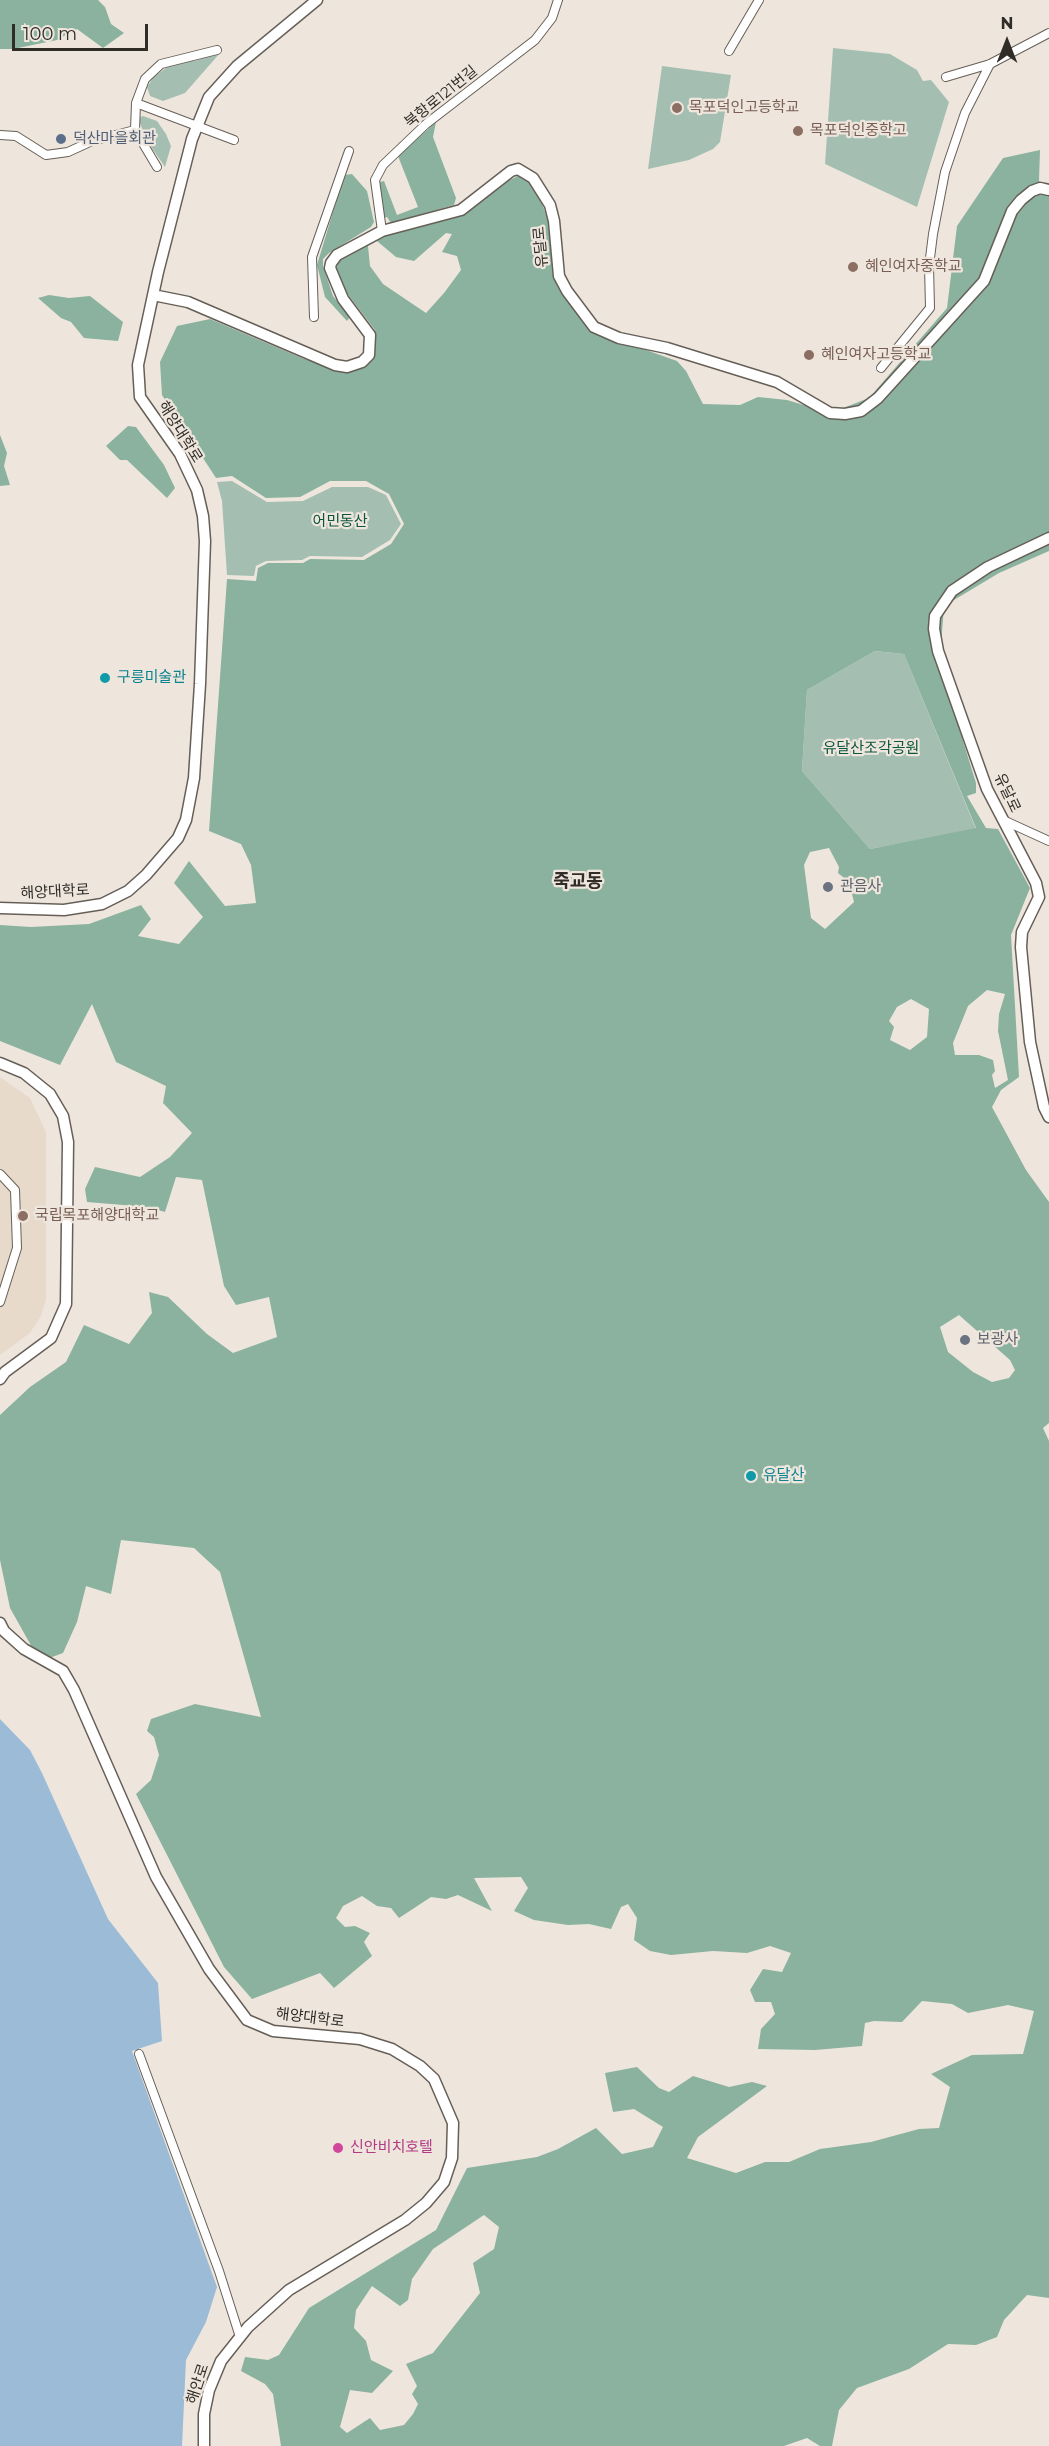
<!DOCTYPE html>
<html>
<head>
<meta charset="utf-8">
<style>
  body { margin:0 }
  #map { position:relative; width:1049px; height:2446px; overflow:hidden; background:#eee6dd; font-family:Montserrat,sans-serif }
  canvas { display:block }
  .north { position:absolute; left:977px; top:12px; width:60px; height:60px; -webkit-text-stroke:4px #eee6dd; paint-order:stroke; rotate:0deg; font-size:16px; font-weight:700; line-height:24px; text-align:center; color:#302d29 }
  .north::after { content:''; display:block; margin:auto; width:21px; height:27px; background:#302d29; clip-path:polygon(50% 0,100% 100%,50% 72%,0 100%) }
  .scale { position:absolute; left:12px; top:24px; width:136px; height:27px; box-sizing:border-box; border:3px solid #302d29; border-top:0; padding-left:8px; font-size:18px; line-height:21px; white-space:nowrap; color:#302d29; -webkit-text-stroke:4px #eee6dd; paint-order:stroke }
</style>
</head>
<body>
<div id="map">
<canvas width="1049" height="2446"></canvas>
<div class="north">N</div>
<div class="scale">100 m</div>
</div>
<script>
const c = document.querySelector('canvas').getContext('2d');
c.lineJoin = 'round';
function fillPath(path, color) { c.fillStyle = color; c.fill(path, 'evenodd'); }
const shape = rows => new Path2D(rows.map(r => 'M' + r).join(''));
function strokePath(path, color, width, dash) { c.strokeStyle = color; c.lineWidth = width; c.lineCap = dash ? 'butt' : 'round'; c.setLineDash(dash || []); c.stroke(path); }
function label(font, color, halo, rows, align = 'center') {
  c.font = font + ' Montserrat,"Noto Sans KR",sans-serif'; c.lineWidth = 4.5; c.setLineDash([]); c.textBaseline = 'middle'; c.strokeStyle = halo; c.fillStyle = color; for (const [text, x, y, turn = 0] of rows) {
    c.save(); c.translate(x, y); c.rotate((+turn || 0) * Math.PI / 180); c.textAlign = isNaN(turn) ? turn : align; if (halo) c.strokeText(text, 0, 0); c.fillText(text, 0, 0); c.restore();
  }
}
fillPath(shape([
  [0,1077,30,1098,46,1132,46,1300,41,1316,30,1333,0,1355]
]), '#e7dacb');
fillPath(shape([
  [833,48,890,54,917,70,923,81,931,80,949,102,917,207,825,164],
  [220,53,185,93,163,101,150,96,147,87,153,78,172,63,184,59,194,61],
  [662,66,731,75,720,142,713,149,689,160,648,169],
  [143,116,157,121,166,134,171,146,165,167,147,141,138,118],
  [232,481,267,502,303,501,332,487,368,487,386,495,401,524,390,540,362,557,310,556,302,560,266,561,256,566,254,576,227,575,222,501,217,482],
  [875,651,904,654,976,829,870,849,802,771,807,690]
]), '#a4bfb2');
fillPath(shape([
  [0,0,98,0,105,7,111,24,124,33,103,48,77,29,57,40,13,49,0,49],
  [436,122,433,137,456,198,454,205,391,223,387,217,384,218,380,182,384,181,397,215,418,207,398,156],
  [1040,150,1039,181,1049,189,1049,551,999,573,944,606,941,646,963,741,976,783,976,793,967,796,986,828,998,829,1030,888,1011,935,1019,1077,1001,1090,992,1107,1026,1170,1049,1202,1049,1423,1043,1428,1049,1441,1049,2298,1027,2295,1004,2320,997,2337,976,2345,948,2344,909,2369,857,2388,839,2410,832,2446,820,2446,807,2438,784,2446,281,2446,273,2394,265,2384,241,2371,245,2357,268,2360,279,2355,309,2308,436,2230,467,2168,537,2157,558,2149,596,2128,622,2154,653,2147,663,2127,634,2109,613,2112,605,2073,637,2067,659,2088,669,2092,693,2076,729,2087,752,2082,767,2086,698,2137,687,2158,736,2173,765,2162,789,2162,820,2149,871,2142,919,2129,939,2128,950,2087,931,2074,972,2055,1023,2054,1034,2011,1008,2005,968,2013,952,2004,922,2001,902,2022,874,2021,865,2023,862,2046,815,2050,758,2049,761,2029,775,2014,771,2002,755,2002,750,1990,763,1969,782,1972,791,1953,770,1946,747,1953,713,1951,671,1955,650,1951,634,1940,637,1918,628,1904,621,1907,611,1929,589,1924,568,1925,534,1920,514,1911,528,1888,521,1877,474,1878,492,1911,458,1895,446,1899,431,1897,399,1918,391,1908,377,1906,362,1896,343,1906,336,1918,345,1927,355,1926,370,1933,364,1942,372,1956,334,1988,320,1973,252,1999,224,1967,136,1794,151,1780,159,1755,154,1737,147,1731,151,1719,195,1704,261,1717,220,1572,194,1548,121,1540,111,1594,86,1586,77,1622,63,1653,44,1660,33,1649,10,1608,0,1560,0,1415,30,1387,66,1362,84,1325,129,1344,152,1313,149,1292,168,1297,207,1334,233,1353,277,1337,269,1297,236,1305,224,1286,202,1180,176,1177,165,1212,147,1207,87,1202,85,1189,95,1167,140,1177,170,1157,192,1133,163,1103,166,1086,116,1062,92,1004,60,1065,0,1041,0,925,31,927,89,924,141,905,151,919,138,936,179,944,203,917,174,883,189,861,225,906,256,903,251,865,241,844,209,831,227,579,256,581,258,568,268,563,303,563,310,559,364,560,391,544,404,524,389,494,366,481,330,481,300,497,266,498,232,476,216,478,162,395,160,362,177,326,210,319,304,359,346,371,365,366,376,343,375,330,346,292,336,269,339,261,384,236,460,214,498,186,520,175,527,179,539,196,549,222,553,276,584,323,598,333,677,361,686,371,703,404,740,405,758,397,787,400,830,413,869,398,947,308,957,226,1003,158],
  [446,233,452,234,442,252,457,256,461,270,444,293,426,313,383,284,370,266,368,246,377,241,396,257,414,261],
  [875,651,904,654,976,828,870,849,802,771,807,690],
  [829,848,839,867,838,873,849,882,854,902,825,929,811,918,804,865,810,852],
  [987,990,1005,994,999,1014,998,1031,1008,1080,995,1088,992,1075,995,1071,993,1060,979,1055,955,1055,953,1043,968,1006],
  [911,999,929,1009,927,1037,910,1050,890,1040,894,1027,889,1021,897,1007],
  [959,1315,1010,1360,1015,1370,1009,1378,992,1382,973,1372,948,1352,940,1327],
  [484,2215,499,2227,494,2249,473,2263,480,2293,433,2353,406,2364,417,2386,412,2394,418,2404,413,2414,404,2425,380,2430,370,2418,347,2433,340,2427,350,2390,372,2393,393,2371,371,2360,366,2341,354,2328,356,2310,372,2286,400,2306,408,2300,412,2279,433,2249],
  [352,174,367,191,374,222,371,227,329,253,323,259,323,266,333,296,350,317,347,321,325,297,317,265,344,175],
  [49,295,69,298,90,296,123,322,118,341,84,338,71,322,61,318,38,298],
  [128,426,136,427,164,465,175,488,167,498,127,460,120,460,106,446],
  [0,435,7,453,4,466,10,485,0,486]
]), '#8ab29f');
fillPath(shape([
  [0,1719,30,1750,42,1773,108,1919,158,1983,162,2041,132,2051,217,2287,206,2322,186,2360,182,2446,0,2446]
]), '#9cbbd6');
const minor = shape([
  [729,51,759,0],
  [946,77,990,64,1049,33],
  [136,103,145,79,161,64,217,50],
  [0,135,16,136,46,155,68,152,92,141,135,130],
  [157,167,135,130,136,103,234,140],
  [382,231,375,180,383,165,426,124,535,40,552,18,558,0],
  [314,317,312,257,349,151],
  [881,368,930,308,929,266,933,234,945,172,965,113,990,64],
  [1003,820,1049,841],
  [0,1174,15,1190,17,1248,0,1302],
  [139,2054,219,2271,240,2337]
]);
const tertiary = shape([
  [153,295,188,302,335,365,347,367,362,362,369,355,370,335,343,299,330,268,331,263,337,255,382,231,461,210,511,171,518,169,533,178,550,205,554,221,559,276,567,291,594,327,619,338,667,348,777,382,830,413,845,414,861,411,878,398,984,281,1012,211,1021,200,1032,191,1040,188,1049,190],
  [1049,538,988,567,952,591,935,616,934,629,938,651,987,789,1036,883,1039,897,1022,932,1021,947,1030,1042,1044,1107,1049,1117],
  [0,908,64,910,102,904,128,891,146,875,178,838,186,820,194,778,200,684,205,541,203,516,197,490,180,454,140,397,138,365,158,272,192,139,209,97,237,66,317,0],
  [0,1063,24,1073,50,1094,63,1116,68,1142,66,1304,51,1338,5,1372,0,1379],
  [0,1623,4,1631,24,1649,63,1671,74,1690,156,1877,209,1969,247,2020,273,2031,360,2039,392,2049,420,2066,434,2079,453,2123,452,2158,444,2182,426,2203,405,2220,289,2290,248,2327,221,2361,209,2390,204,2414,204,2446]
]);
strokePath(minor, '#665f57', 10);
strokePath(tertiary, '#665f57', 13);
strokePath(minor, '#fff', 8);
strokePath(tertiary, '#fff', 10);
for (const [x, y, r, color] of [
  [677,108,6,"#8d6e63"],
  [798,131,6,"#8d6e63"],
  [61,139,6,"#5c6f8a"],
  [853,267,6,"#8d6e63"],
  [809,355,6,"#8d6e63"],
  [105,678,6,"#0f9aa8"],
  [828,887,6,"#6b7280"],
  [23,1216,6,"#8d6e63"],
  [965,1340,6,"#6b7280"],
  [751,1476,6,"#0f9aa8"],
  [338,2148,6,"#d1479c"]
]) { const dot = new Path2D(); dot.arc(x, y, r, 0, 2 * Math.PI); c.fillStyle = color; c.fill(dot); strokePath(dot, '#eee6dd', 2); }
label('15px', '#302d29', '#eee6dd', [
  ["북항로121번길",441,97,-39],
  ["유달로",541,247,-95],
  ["해양대학로",180,432,58],
  ["유달로",1007,793,65],
  ["해양대학로",55,892,-3],
  ["해양대학로",310,2018,7],
  ["해안로",198,2384,-72]
]);
label('15px', '#785e54', '#eee6dd', [
  ["목포덕인고등학교",689,108],
  ["목포덕인중학고",810,131],
  ["혜인여자중학교",865,267],
  ["혜인여자고등학교",821,355],
  ["국립목포해양대학교",35,1216]
], 'left');
label('15px', '#4e5e75', '#eee6dd', [
  ["덕산마을회관",73,139]
], 'left');
label('15px', '#0b573e', '#eee6dd', [
  ["어민동산",340,522],
  ["유달산조각공원",871,749]
]);
label('15px', '#0d838f', '#eee6dd', [
  ["구릉미술관",117,678],
  ["유달산",763,1476]
], 'left');
label('15px', '#5b616d', '#eee6dd', [
  ["관음사",840,887],
  ["보광사",977,1340]
], 'left');
label('15px', '#b23c85', '#eee6dd', [
  ["신안비치호텔",350,2148]
], 'left');
label('bold 18px', '#302d29', '#eee6dd', [
  ["죽교동",578,882]
]);
</script>
</body>
</html>
